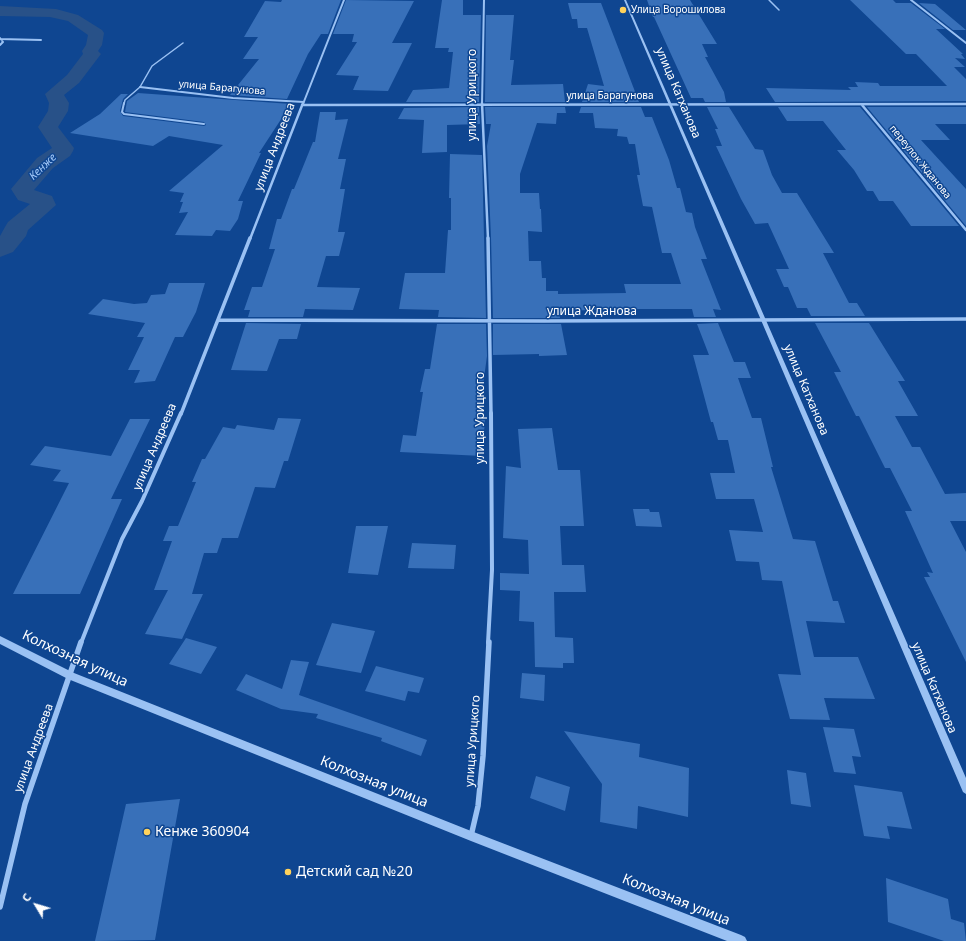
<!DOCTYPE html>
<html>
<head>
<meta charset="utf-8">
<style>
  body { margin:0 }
  #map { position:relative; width:966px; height:941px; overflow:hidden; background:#0f4691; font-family:"Noto Sans",sans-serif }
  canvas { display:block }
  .north { position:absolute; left:16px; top:885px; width:40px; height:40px; -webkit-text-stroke:3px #0f4691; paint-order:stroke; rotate:308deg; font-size:11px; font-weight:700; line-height:16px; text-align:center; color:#fff }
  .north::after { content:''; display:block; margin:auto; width:14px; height:18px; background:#fff; clip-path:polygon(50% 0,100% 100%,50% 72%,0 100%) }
</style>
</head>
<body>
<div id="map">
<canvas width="966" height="941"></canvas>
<div class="north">С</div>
</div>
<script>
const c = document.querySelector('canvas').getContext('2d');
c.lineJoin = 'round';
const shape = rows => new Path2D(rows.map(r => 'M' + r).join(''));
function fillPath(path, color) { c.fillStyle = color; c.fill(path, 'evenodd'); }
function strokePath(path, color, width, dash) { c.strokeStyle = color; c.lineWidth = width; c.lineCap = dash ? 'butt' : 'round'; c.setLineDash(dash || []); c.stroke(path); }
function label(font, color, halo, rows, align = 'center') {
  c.font = font + ' "Noto Sans",sans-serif'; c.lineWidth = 3; c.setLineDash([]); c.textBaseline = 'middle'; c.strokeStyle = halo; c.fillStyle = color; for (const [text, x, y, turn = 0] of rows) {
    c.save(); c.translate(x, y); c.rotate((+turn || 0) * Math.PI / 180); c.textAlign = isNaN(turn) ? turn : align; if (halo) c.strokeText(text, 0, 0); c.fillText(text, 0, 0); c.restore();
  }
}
fillPath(shape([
  [0,6,56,9,78,15,102,30,104,33,102,45,98,51,101,54,79,83,64,95,69,103,68,111,58,127,74,148,73,151,70,156,53,168,34,190,52,196,56,205,28,230,26,236,13,252,0,257,0,236,5,227,8,222,30,204,18,200,11,189,37,158,52,148,38,127,48,111,49,103,45,94,67,75,83,54,82,51,86,45,88,35,68,21,50,17,0,16,0,6]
]), '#285188');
fillPath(shape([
  [282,0,341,0,328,34,321,34,308,54,287,99,230,95,259,59,243,59,258,37,244,37,265,1,281,2],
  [346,0,414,1,392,43,412,43,388,91,353,90,359,76,336,75,357,42,352,42,354,34,333,34],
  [442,0,463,0,463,15,481,15,479,102,406,102,413,90,449,88,453,52,448,52,449,48,435,48],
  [647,0,690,0,717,44,702,44,708,57,705,57,724,92,726,102,705,102,703,98,691,98,654,17,653,17],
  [850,0,893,0,896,3,911,3,945,29,936,29,963,54,961,54,965,59,955,58,965,67,954,67,966,79,966,101,775,102,766,88,851,90,848,87,858,87,855,82,878,83,880,86,947,86,916,54,906,54],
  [568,3,601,3,639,102,582,102,588,84,604,86,587,28,578,28,577,19,572,19],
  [919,3,935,4,966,30,953,30],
  [486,15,514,15,510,60,514,60,511,85,563,84,565,102,485,102],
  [138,93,291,104,259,153,261,153,238,201,243,201,238,219,230,231,216,230,212,236,175,235,188,212,179,213,183,202,180,202,184,193,169,191,223,145,169,136,153,146,70,133,100,114,121,94,128,94,123,99,120,111,123,116,204,126,206,125,204,122,125,112,127,101],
  [479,107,480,124,447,125,447,152,422,153,424,120,398,119,404,108],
  [485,107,565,107,566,113,557,113,556,124,537,123,520,174,520,193,539,193,540,209,541,209,542,232,528,231,529,261,541,261,542,278,546,278,546,291,558,291,558,294,626,293,624,284,681,284,671,253,662,253,652,207,643,206,637,175,640,175,635,144,629,144,627,137,617,136,618,129,595,128,593,113,579,113,581,107,641,107,645,117,652,117,669,160,677,188,680,188,686,212,692,213,695,227,707,259,701,259,721,310,713,309,716,317,694,317,692,309,626,309,559,311,560,318,493,318,491,238,487,146,491,124,486,124],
  [707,107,729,107,755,149,763,150,772,175,782,193,797,193,834,253,823,253,849,303,857,303,865,316,811,316,807,308,797,308,788,287,784,287,776,269,789,269,768,223,755,224,741,199,716,146,722,146,715,129,718,129],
  [778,107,860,107,959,226,911,226,893,201,879,201,873,191,867,191,854,170,837,150,846,150,823,121,787,121],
  [867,107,966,107,966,124,935,124,950,140,921,140,966,189,966,226],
  [320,112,336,112,335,120,348,119,338,159,346,159,340,189,345,189,338,232,345,232,339,256,326,256,317,287,360,288,353,310,305,309,303,317,248,317,250,310,244,310,252,287,262,287,275,249,269,249,277,219,281,219,292,189,294,189,313,142,315,142],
  [450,154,482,155,486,318,438,317,439,310,399,309,405,273,445,273,448,230,451,230,451,198,449,198],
  [169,283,205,283,196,312,183,337,175,337,155,381,134,383,140,370,128,370,144,337,137,337,145,323,88,314,103,299,134,304,147,303,151,295,165,294],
  [246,323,301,324,297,339,279,339,267,371,231,370],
  [718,323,734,362,745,362,751,378,738,378,752,418,761,418,773,467,771,467,793,539,815,541,833,601,838,601,845,623,806,621,814,657,858,657,875,699,824,698,830,720,790,719,778,674,801,675,782,581,762,580,759,562,736,561,729,530,763,532,754,499,716,499,710,473,735,473,728,440,718,440,713,422,711,422,693,355,709,355,697,324],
  [815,323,869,323,905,381,898,381,918,416,895,416,912,447,920,447,945,494,966,493,966,521,950,521,966,552,966,662,924,577,930,577,927,572,933,573,905,511,912,511,890,468,885,468,859,416,856,416,834,372,841,372],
  [437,324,486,324,487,356,482,393,485,393,483,420,485,420,482,456,400,452,403,435,416,436,423,392,420,392,425,369,430,369],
  [493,324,561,324,567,355,539,356,539,354,493,355],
  [278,418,301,419,288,461,284,461,275,488,255,487,238,538,222,538,217,553,204,553,192,594,203,594,182,639,145,634,168,590,154,590,172,541,163,541,169,526,178,526,196,482,192,482,202,459,205,459,223,427,235,429,237,425,274,430],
  [130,419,150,419,111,499,122,499,80,594,13,594,69,483,53,481,61,470,30,465,45,446,111,456],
  [552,428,558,470,580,470,584,526,560,526,562,565,584,565,586,592,554,592,555,637,573,638,574,663,563,663,563,668,535,667,534,622,519,621,520,591,500,590,500,573,529,574,528,540,503,538,506,466,521,468,518,429],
  [633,509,649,509,650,512,659,512,662,527,636,526],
  [356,526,388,526,378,575,348,573],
  [412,543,456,545,454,569,408,568],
  [332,623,375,631,361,673,316,665],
  [186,638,217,647,201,674,169,664],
  [291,660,309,662,299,695,427,740,421,756,381,741,382,738,316,718,318,714,281,709,236,690,246,674,282,689],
  [376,666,424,678,419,693,408,691,405,701,365,691],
  [522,673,545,675,544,701,520,698],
  [823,727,854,729,861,757,852,756,856,774,834,772],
  [564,731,640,744,639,757,689,768,688,817,638,806,637,829,600,822,602,784],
  [787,770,806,773,811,807,791,804],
  [536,776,570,787,565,811,530,798],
  [854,785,902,792,912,829,887,826,890,839,864,836],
  [180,799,155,940,95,941,126,804],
  [886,878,948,899,951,919,964,923,966,941,944,941,888,922]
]), '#3870b9');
strokePath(shape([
  [769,0,779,10],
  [124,104,125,100,140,87,152,66,183,43]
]), '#9ac1f3', 1.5);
strokePath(shape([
  [124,103,122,112,124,114,204,124]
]), '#9ac1f3', 2);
strokePath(shape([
  [911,0,966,43],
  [0,38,3,42,0,45],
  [0,39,41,40],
  [140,87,233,98,304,102],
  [303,104,344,0],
  [482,104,484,0]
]), '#9ac1f3', 2);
strokePath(shape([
  [482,103,488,239],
  [302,105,966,104],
  [862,105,966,230],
  [250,239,303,103]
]), '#9ac1f3', 2.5);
strokePath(shape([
  [488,238,491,414],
  [218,320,544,321,966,319],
  [181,414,250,238]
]), '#9ac1f3', 3.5);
strokePath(shape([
  [81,643,122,539,142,501,181,413],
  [488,643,492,570,491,413]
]), '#9ac1f3', 4);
strokePath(shape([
  [471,836,478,806,483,756,489,642],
  [0,907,25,804,81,642]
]), '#9ac1f3', 5.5);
fillPath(shape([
  [624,0,626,0,966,778,966,794,963,792,624,0],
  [0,636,74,673,471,831,741,935,745,937,747,941,727,941,471,841,68,679,0,644,0,636]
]), '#9ac1f3');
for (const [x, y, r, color] of [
  [623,10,4,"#ffd25c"],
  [147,832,4,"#ffd25c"],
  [288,872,4,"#ffd25c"]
]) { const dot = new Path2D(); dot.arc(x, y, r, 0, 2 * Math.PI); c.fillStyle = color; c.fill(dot); strokePath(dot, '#0f4691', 1.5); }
label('10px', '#fff', '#0f4691', [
  ["Улица Ворошилова",631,10]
], 'left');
label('10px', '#fff', '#0f4691', [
  ["улица Барагунова",222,88,5],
  ["улица Барагунова",610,96],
  ["переулок Жданова",920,162,51]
]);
label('italic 11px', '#a6cbfa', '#0f4691', [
  ["Кенже",43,167,-44]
]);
label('12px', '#fff', '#0f4691', [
  ["улица Катханова",678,93,67],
  ["улица Урицкого",473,95,-90],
  ["улица Андреева",275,147,-69],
  ["улица Жданова",592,312],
  ["улица Катханова",806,390,67],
  ["улица Урицкого",481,418,-90],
  ["улица Андреева",155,447,-67],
  ["улица Катханова",934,688,67],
  ["улица Урицкого",473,741,-86],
  ["улица Андреева",34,748,-70]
]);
label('14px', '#fff', '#0f4691', [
  ["Колхозная улица",75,659,25],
  ["Колхозная улица",374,782,22],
  ["Колхозная улица",676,900,22]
]);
label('14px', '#fff', '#0f4691', [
  ["Кенже 360904",155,832],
  ["Детский сад №20",296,872]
], 'left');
</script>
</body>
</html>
